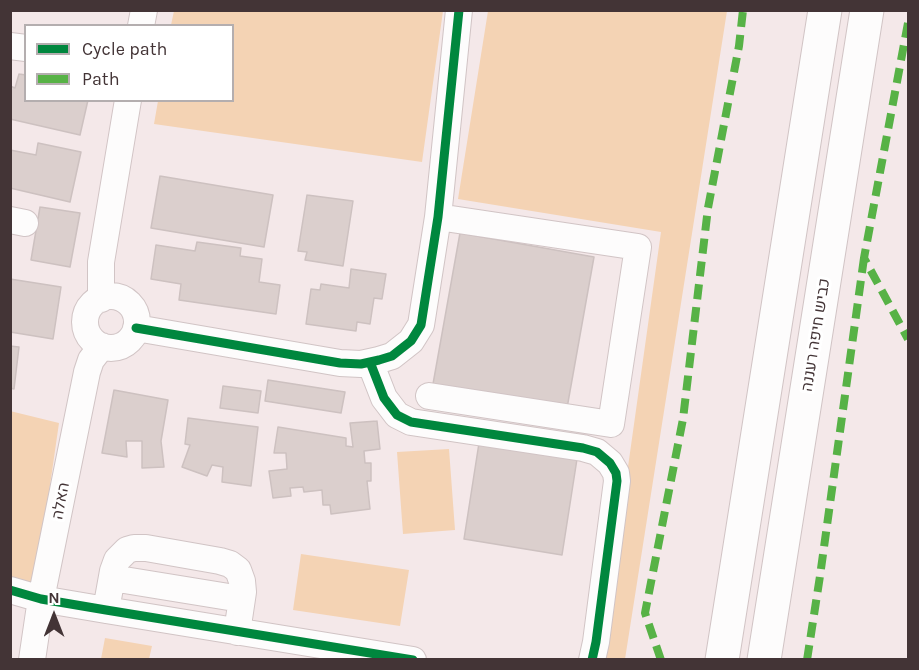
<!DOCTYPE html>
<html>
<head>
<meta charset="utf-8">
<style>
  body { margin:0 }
  #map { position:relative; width:919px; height:670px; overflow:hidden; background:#f4e8e9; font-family:Karla,sans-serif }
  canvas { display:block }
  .frame { position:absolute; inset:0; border:12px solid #433436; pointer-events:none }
  .legend { position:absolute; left:24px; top:24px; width:210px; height:78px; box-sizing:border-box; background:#fff; border:2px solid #b4aeaf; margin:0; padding:8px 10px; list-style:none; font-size:18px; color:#433436 }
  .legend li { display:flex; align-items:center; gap:12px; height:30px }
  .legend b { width:30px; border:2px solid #b4aeaf }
  .north { position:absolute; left:24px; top:586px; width:60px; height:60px; -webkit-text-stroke:4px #fff; paint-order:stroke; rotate:0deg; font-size:16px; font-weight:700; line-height:24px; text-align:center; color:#433436 }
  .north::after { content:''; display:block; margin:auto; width:21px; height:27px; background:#433436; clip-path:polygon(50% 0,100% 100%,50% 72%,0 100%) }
</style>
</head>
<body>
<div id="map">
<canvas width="919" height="670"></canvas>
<div class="frame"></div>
<ul class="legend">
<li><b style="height:8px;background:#00873e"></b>Cycle path</li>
<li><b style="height:8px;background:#57b246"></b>Path</li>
</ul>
<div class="north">N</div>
</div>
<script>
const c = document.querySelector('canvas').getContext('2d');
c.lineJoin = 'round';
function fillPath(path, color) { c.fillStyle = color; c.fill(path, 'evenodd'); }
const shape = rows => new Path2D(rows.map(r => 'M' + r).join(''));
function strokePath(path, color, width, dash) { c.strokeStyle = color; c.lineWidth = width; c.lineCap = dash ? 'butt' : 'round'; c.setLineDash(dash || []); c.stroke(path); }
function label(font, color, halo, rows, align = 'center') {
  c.font = font + ' Karla,Heebo,sans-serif'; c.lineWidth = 6; c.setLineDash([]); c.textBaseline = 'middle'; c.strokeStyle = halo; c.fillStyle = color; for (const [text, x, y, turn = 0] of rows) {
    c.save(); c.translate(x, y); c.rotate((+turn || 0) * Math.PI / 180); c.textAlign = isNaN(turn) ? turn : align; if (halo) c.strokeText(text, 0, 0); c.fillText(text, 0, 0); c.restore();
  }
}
fillPath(shape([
  [174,11,443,11,422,162,154,124,158,101,232,100,232,26,171,25],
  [488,11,727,11,625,659,601,659,661,232,458,199],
  [10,411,59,423,35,589,11,582],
  [449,449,455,530,403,534,397,452],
  [301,554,409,570,400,626,293,610],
  [105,638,152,646,149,659,101,659]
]), '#f4d3b4');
const building = shape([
  [19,74,26,75,26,100,88,100,80,135,10,119,10,86,15,88,19,74],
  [38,143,81,152,70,202,10,188,10,150,36,155,38,143],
  [160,176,273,195,264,247,151,228,160,176],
  [307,195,353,201,343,266,305,260,307,252,298,251,307,195],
  [40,207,80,213,70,267,31,260,40,207],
  [460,233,594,257,567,408,433,384,460,233],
  [197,242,241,248,240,256,262,259,259,282,280,285,276,314,179,300,181,284,151,279,156,245,195,251,197,242],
  [351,269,386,274,382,299,374,298,370,324,357,322,356,331,306,324,311,289,320,290,321,284,349,288,351,269],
  [10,279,61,287,53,339,10,332,10,279],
  [10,346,19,347,14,389,10,388,10,346],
  [268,380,345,392,341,413,265,401,268,380],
  [223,386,261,391,258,413,220,408,223,386],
  [114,390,168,400,161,441,164,467,142,468,142,441,126,441,127,457,102,453,114,390],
  [188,418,258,427,251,486,222,482,223,467,212,465,207,476,182,467,190,445,185,444,188,418],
  [377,421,380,449,364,451,365,463,371,463,371,481,367,481,370,509,331,514,330,505,323,505,322,490,304,492,303,487,290,488,291,496,273,498,269,471,287,469,286,453,274,453,278,427,346,438,346,446,353,447,350,423,377,421],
  [479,443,577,459,562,555,464,539,479,443]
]);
fillPath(building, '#dbcfcd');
strokePath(building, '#cdc1c0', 1.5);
const minor = shape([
  [141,26,144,10],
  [10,46,26,48],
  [10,220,25,223],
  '85 322a26 26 0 1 1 52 0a26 26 0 1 1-52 0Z',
  [101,299,101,262,128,100],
  [136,328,340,363,361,364,379,360,392,356,411,341,421,325,438,217,459,10],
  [370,362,384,398,397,415,411,422,583,448,597,452,610,463,616,473,617,481,596,642,592,660],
  [429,396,611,424,638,247,438,217],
  [112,578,241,599],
  [10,590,41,599,106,610,413,660],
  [106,610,113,571,117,560,127,550,134,548,146,548,220,561,230,564,238,570,242,581,243,592,237,632],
  [32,660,41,599,87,372,91,360,102,346]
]);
const highway = shape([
  [722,660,825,10],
  [764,660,867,10]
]);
strokePath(minor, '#d1c4c5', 28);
strokePath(highway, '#d1c4c5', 35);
strokePath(minor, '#fdfcfc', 26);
strokePath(highway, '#fdfcfc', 33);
strokePath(shape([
  [908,23,864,258,908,339],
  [661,660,645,613,683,419,708,208,739,46,743,10],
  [807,660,820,576,864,258]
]), '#57b246', 8, [15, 8]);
strokePath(shape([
  [136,328,340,363,361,364,379,360,392,356,411,341,421,325,438,217,459,10],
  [370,362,384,398,397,415,411,422,583,448,597,452,610,463,616,473,617,481,596,642,592,660],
  [10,590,41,599,106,610,413,660]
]), '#00873e', 9);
label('16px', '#433436', '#fff', [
  ["כביש חיפה רעננה",816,335,-81],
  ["האלה",61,501,-79]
]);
</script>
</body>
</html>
